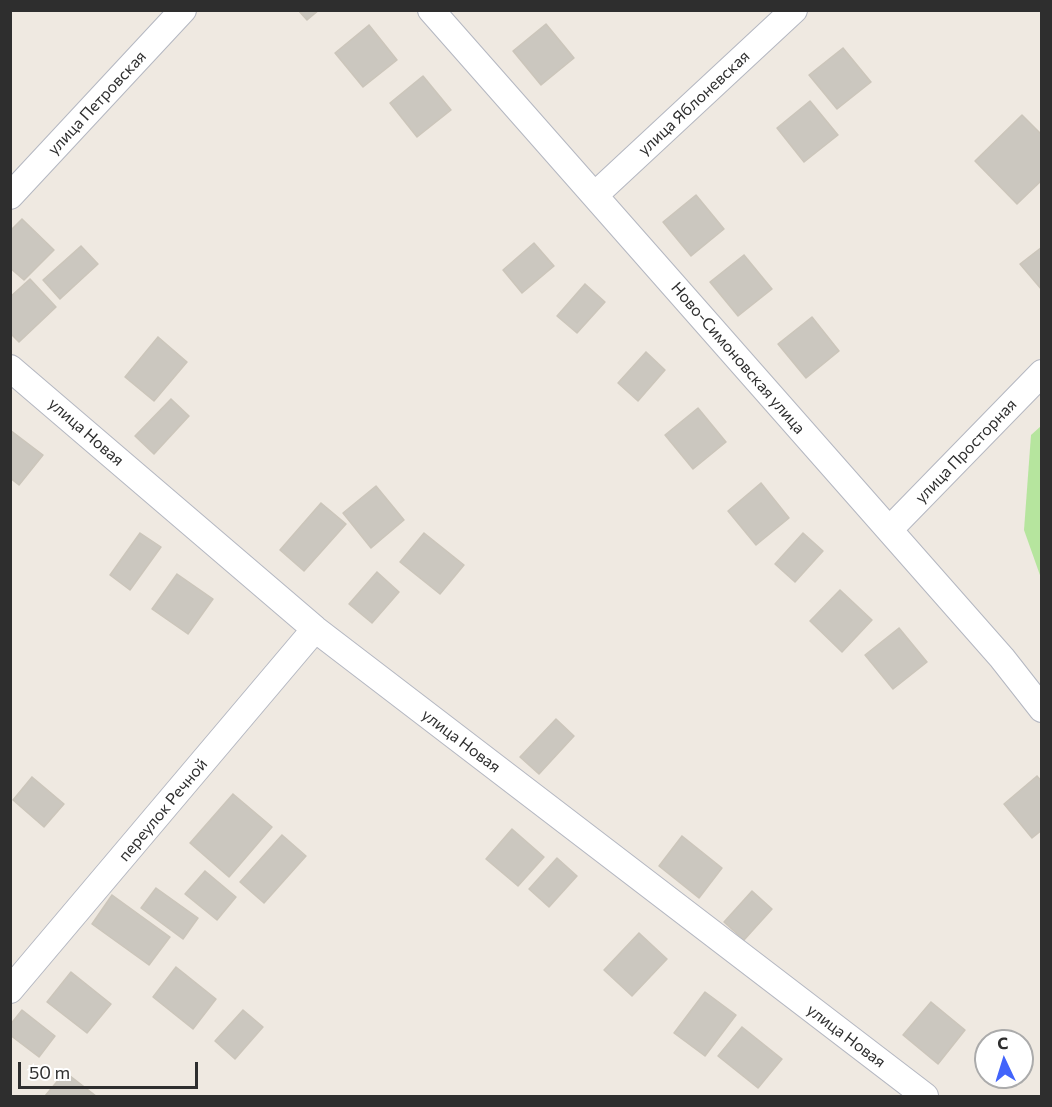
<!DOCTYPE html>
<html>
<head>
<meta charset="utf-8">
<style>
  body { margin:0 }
  #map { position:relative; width:1052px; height:1107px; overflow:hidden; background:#efe9e1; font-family:Commissioner,sans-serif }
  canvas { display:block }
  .frame { position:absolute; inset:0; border:12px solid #2e2e2e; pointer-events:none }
  .north { position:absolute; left:974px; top:1029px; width:60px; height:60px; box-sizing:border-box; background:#fff; border:2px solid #ababab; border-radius:50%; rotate:356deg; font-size:16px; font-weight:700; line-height:24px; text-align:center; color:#2e2e2e }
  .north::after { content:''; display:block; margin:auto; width:21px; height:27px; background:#4264fb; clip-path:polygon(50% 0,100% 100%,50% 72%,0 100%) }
  .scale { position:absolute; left:18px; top:1062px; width:180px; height:27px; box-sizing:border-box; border:3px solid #2e2e2e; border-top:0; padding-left:8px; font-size:18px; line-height:21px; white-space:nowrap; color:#2e2e2e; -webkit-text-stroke:4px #fff; paint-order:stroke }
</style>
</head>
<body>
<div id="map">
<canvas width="1052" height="1107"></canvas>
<div class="frame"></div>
<div class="north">С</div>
<div class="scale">50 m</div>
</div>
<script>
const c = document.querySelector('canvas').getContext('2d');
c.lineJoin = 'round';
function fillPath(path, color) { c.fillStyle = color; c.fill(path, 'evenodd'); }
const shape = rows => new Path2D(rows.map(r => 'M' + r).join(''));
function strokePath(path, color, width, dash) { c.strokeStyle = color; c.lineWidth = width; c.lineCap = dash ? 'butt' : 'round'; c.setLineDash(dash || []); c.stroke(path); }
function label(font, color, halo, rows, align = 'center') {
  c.font = font + ' Commissioner,sans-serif'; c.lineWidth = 4.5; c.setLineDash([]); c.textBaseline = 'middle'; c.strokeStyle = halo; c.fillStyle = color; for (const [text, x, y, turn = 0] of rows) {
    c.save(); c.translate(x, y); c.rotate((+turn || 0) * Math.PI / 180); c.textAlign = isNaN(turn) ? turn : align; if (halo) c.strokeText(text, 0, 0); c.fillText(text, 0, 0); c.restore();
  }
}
fillPath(shape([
  [1041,426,1041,578,1024,530,1031,435]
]), '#b6e59e');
const building = shape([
  [298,10,319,10,307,20,298,10],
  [546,24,574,58,541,85,513,51,546,24],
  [369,25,397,60,363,87,335,53,369,25],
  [843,48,871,82,837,109,809,75,843,48],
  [423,76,451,110,417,137,390,103,423,76],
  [810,101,838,135,804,162,777,128,810,101],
  [1022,115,1042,135,1042,180,1017,204,975,161,1022,115],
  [696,195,724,229,691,256,663,222,696,195],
  [22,219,54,250,24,280,10,268,10,231,22,219],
  [534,243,554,266,522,293,503,270,534,243],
  [81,246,98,264,60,299,43,280,81,246],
  [1042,247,1042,290,1020,264,1042,247],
  [744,255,772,289,738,316,710,282,744,255],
  [30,279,56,307,19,342,10,333,10,297,30,279],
  [585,284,605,302,577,333,557,316,585,284],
  [812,317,839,351,806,378,778,344,812,317],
  [158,337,187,362,154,401,125,377,158,337],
  [646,352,665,370,638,401,618,383,646,352],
  [171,399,189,416,154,454,135,436,171,399],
  [698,408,726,442,693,469,665,435,698,408],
  [10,430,43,455,19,485,10,478,10,430],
  [761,483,789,518,756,545,728,511,761,483],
  [376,486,404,520,371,548,343,513,376,486],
  [321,503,346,524,304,571,280,550,321,503],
  [140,533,161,547,130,590,110,575,140,533],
  [424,533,464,565,440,594,400,562,424,533],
  [803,533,823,551,795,582,775,564,803,533],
  [377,572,399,592,372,623,349,604,377,572],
  [177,574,213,599,188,634,152,609,177,574],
  [840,590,872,620,842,652,810,621,840,590],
  [899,628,927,662,893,689,865,655,899,628],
  [556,719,574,736,539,774,520,757,556,719],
  [1037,776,1042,782,1042,830,1032,838,1004,804,1037,776],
  [32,777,64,804,44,827,13,800,32,777],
  [233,794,272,827,229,877,190,843,233,794],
  [512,829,544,857,518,886,486,859,512,829],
  [282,835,306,856,264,903,240,882,282,835],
  [682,836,722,868,699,898,659,866,682,836],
  [557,858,577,876,549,907,529,889,557,858],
  [205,871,236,897,217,920,185,894,205,871],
  [156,888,198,918,183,939,141,908,156,888],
  [752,891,772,909,744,940,724,922,752,891],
  [112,895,170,937,149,965,92,924,112,895],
  [639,933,667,959,632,996,604,970,639,933],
  [176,967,216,999,193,1029,153,997,176,967],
  [71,972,111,1004,87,1033,47,1002,71,972],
  [705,992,736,1015,705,1056,674,1033,705,992],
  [931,1002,965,1030,938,1064,903,1035,931,1002],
  [22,1010,55,1036,39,1057,10,1035,10,1025,22,1010],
  [243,1010,263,1027,235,1059,215,1041,243,1010],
  [742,1027,782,1059,758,1088,718,1056,742,1027],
  [65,1072,96,1096,45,1096,65,1072]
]);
fillPath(building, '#cbc7bf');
strokePath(building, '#cbc5ba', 1.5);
const street = shape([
  [431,10,1002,658,1042,709],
  [595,195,794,10],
  [10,196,183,10],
  [10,368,315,629,925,1096],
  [890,529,1042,373],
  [10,990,315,629]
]);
strokePath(street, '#b4b7c1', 28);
strokePath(street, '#fff', 26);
label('16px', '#2e2e2e', '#fff', [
  ["улица Петровская",97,103,-47],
  ["улица Яблоневская",694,103,-43],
  ["Ново-Симоновская улица",738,358,49],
  ["улица Новая",86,432,41],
  ["улица Просторная",966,451,-46],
  ["улица Новая",461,741,37],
  ["переулок Речной",163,810,-50],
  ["улица Новая",846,1036,37]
]);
</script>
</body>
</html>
